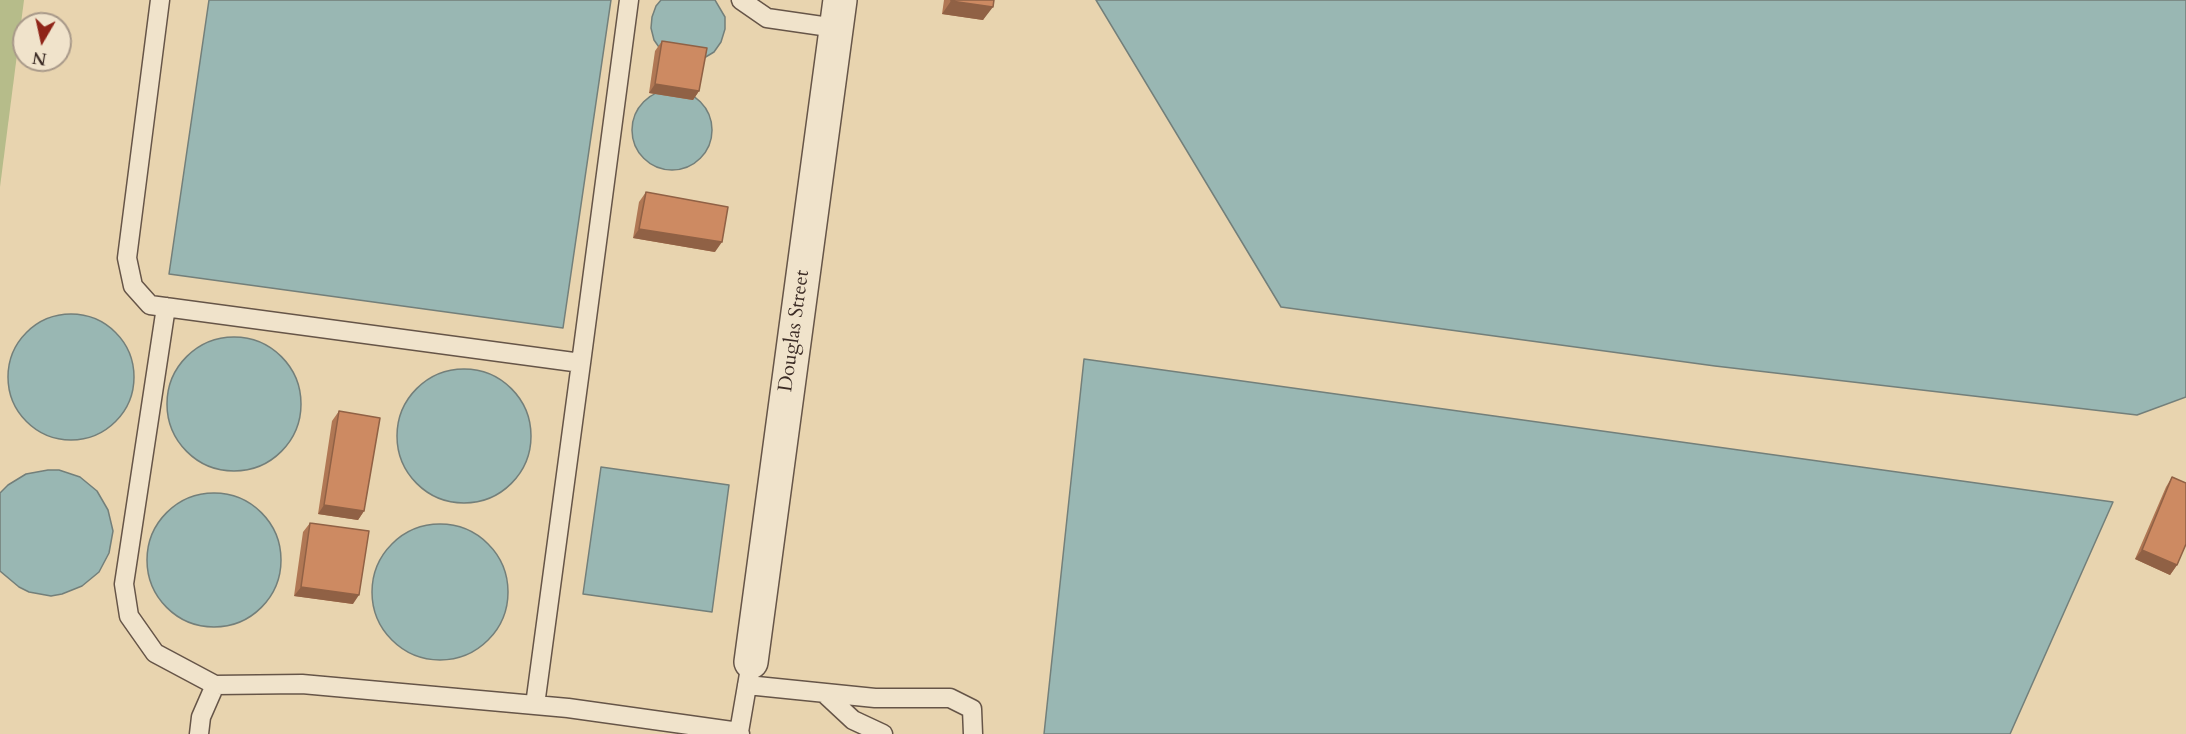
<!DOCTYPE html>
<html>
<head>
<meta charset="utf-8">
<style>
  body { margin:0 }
  #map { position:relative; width:2186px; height:734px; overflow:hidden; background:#e8d4af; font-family:Cardo,serif }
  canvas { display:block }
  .north { position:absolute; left:12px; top:12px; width:60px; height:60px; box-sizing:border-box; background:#f0e3cb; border:2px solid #a89989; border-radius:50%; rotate:189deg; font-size:16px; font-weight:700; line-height:24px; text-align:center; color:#3b2b25 }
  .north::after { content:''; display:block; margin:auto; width:21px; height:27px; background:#8f2418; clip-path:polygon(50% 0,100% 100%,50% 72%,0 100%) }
</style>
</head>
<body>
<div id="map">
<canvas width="2186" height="734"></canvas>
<div class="north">N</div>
</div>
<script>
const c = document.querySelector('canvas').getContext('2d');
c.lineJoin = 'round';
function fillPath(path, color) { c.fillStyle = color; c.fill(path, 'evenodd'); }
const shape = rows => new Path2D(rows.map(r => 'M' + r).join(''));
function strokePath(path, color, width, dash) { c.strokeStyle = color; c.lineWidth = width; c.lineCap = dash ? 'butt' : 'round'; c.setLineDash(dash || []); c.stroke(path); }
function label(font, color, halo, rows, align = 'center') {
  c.font = font + ' Cardo,serif'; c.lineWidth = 6; c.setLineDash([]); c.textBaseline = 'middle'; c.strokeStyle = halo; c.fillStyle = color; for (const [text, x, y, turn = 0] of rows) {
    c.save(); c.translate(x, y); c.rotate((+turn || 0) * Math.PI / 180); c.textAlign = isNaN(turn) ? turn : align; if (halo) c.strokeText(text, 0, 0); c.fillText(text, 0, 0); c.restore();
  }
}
fillPath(shape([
  [0,0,24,0,0,187]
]), '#b6bc8a');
const water = shape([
  [209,0,611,0,563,328,169,274,209,0],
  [661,0,715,0,725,17,725,29,721,42,714,52,704,58,661,50,654,40,651,28,652,17,656,6,661,0],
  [1096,0,2186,0,2186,397,2137,415,1715,366,1281,307,1096,0],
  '632 130a40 40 0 1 1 80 0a40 40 0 1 1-80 0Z',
  '8 377a63 63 0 1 1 126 0a63 63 0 1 1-126 0Z',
  '167 404a67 67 0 1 1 134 0a67 67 0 1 1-134 0Z',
  [1084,359,2113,502,2010,734,1044,734,1084,359],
  '397 436a67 67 0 1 1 134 0a67 67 0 1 1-134 0Z',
  [601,467,729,485,712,612,583,594,601,467],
  [48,470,59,470,80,477,97,491,108,510,113,531,109,553,99,572,82,586,62,594,51,596,29,592,19,587,0,571,0,493,8,485,26,474,48,470],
  '147 560a67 67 0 1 1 134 0a67 67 0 1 1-134 0Z',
  '372 592a68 68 0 1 1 136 0a68 68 0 1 1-136 0Z'
]);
fillPath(water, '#99b7b3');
strokePath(water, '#737f7a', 1.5);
const lane = shape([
  [160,0,127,258,133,286,150,305,581,363,535,705],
  [741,0,767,18,836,28],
  [166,307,124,584,129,616,155,653,215,685],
  [581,363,629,0],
  [747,685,875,698,950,698,972,709,973,734],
  [824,693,853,720,883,734],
  [199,734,201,717,215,685,302,684,568,708,739,732],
  [740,734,739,732,749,674]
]);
const street = shape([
  [751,662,840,0]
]);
strokePath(lane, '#665548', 21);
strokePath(street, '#665548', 36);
strokePath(lane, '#f0e3cb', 18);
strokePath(street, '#f0e3cb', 33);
fillPath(shape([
  [944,0,994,0,983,20,942,14],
  [662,41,699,91,693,100,649,93,655,51],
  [646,192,715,252,633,238,639,202],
  [339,411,364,511,358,520,318,514,332,421],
  [2172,477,2177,565,2170,575,2135,559,2166,487],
  [310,523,353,604,294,596,303,532]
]), '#b07754');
fillPath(shape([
  [951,1,993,7,983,20,942,14],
  [655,84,699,91,693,100,649,93],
  [639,229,722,242,715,252,633,238],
  [324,505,364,511,358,520,318,514],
  [2142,550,2177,565,2170,575,2135,559],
  [301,587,359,595,353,604,294,596]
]), '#906145');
const building = shape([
  [951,0,994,0,993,7,951,1,951,0],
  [662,41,707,48,699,91,655,84,662,41],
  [646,192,728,207,722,242,639,229,646,192],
  [339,411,380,418,364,511,324,505,339,411],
  [2172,477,2186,483,2186,544,2177,565,2142,550,2172,477],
  [310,523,369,531,359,595,301,587,310,523]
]);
fillPath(building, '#cd8a62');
strokePath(building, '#906145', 1.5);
label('20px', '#3b2b25', '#f0e3cb', [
  ["Douglas Street",795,331,-82]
]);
</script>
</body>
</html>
